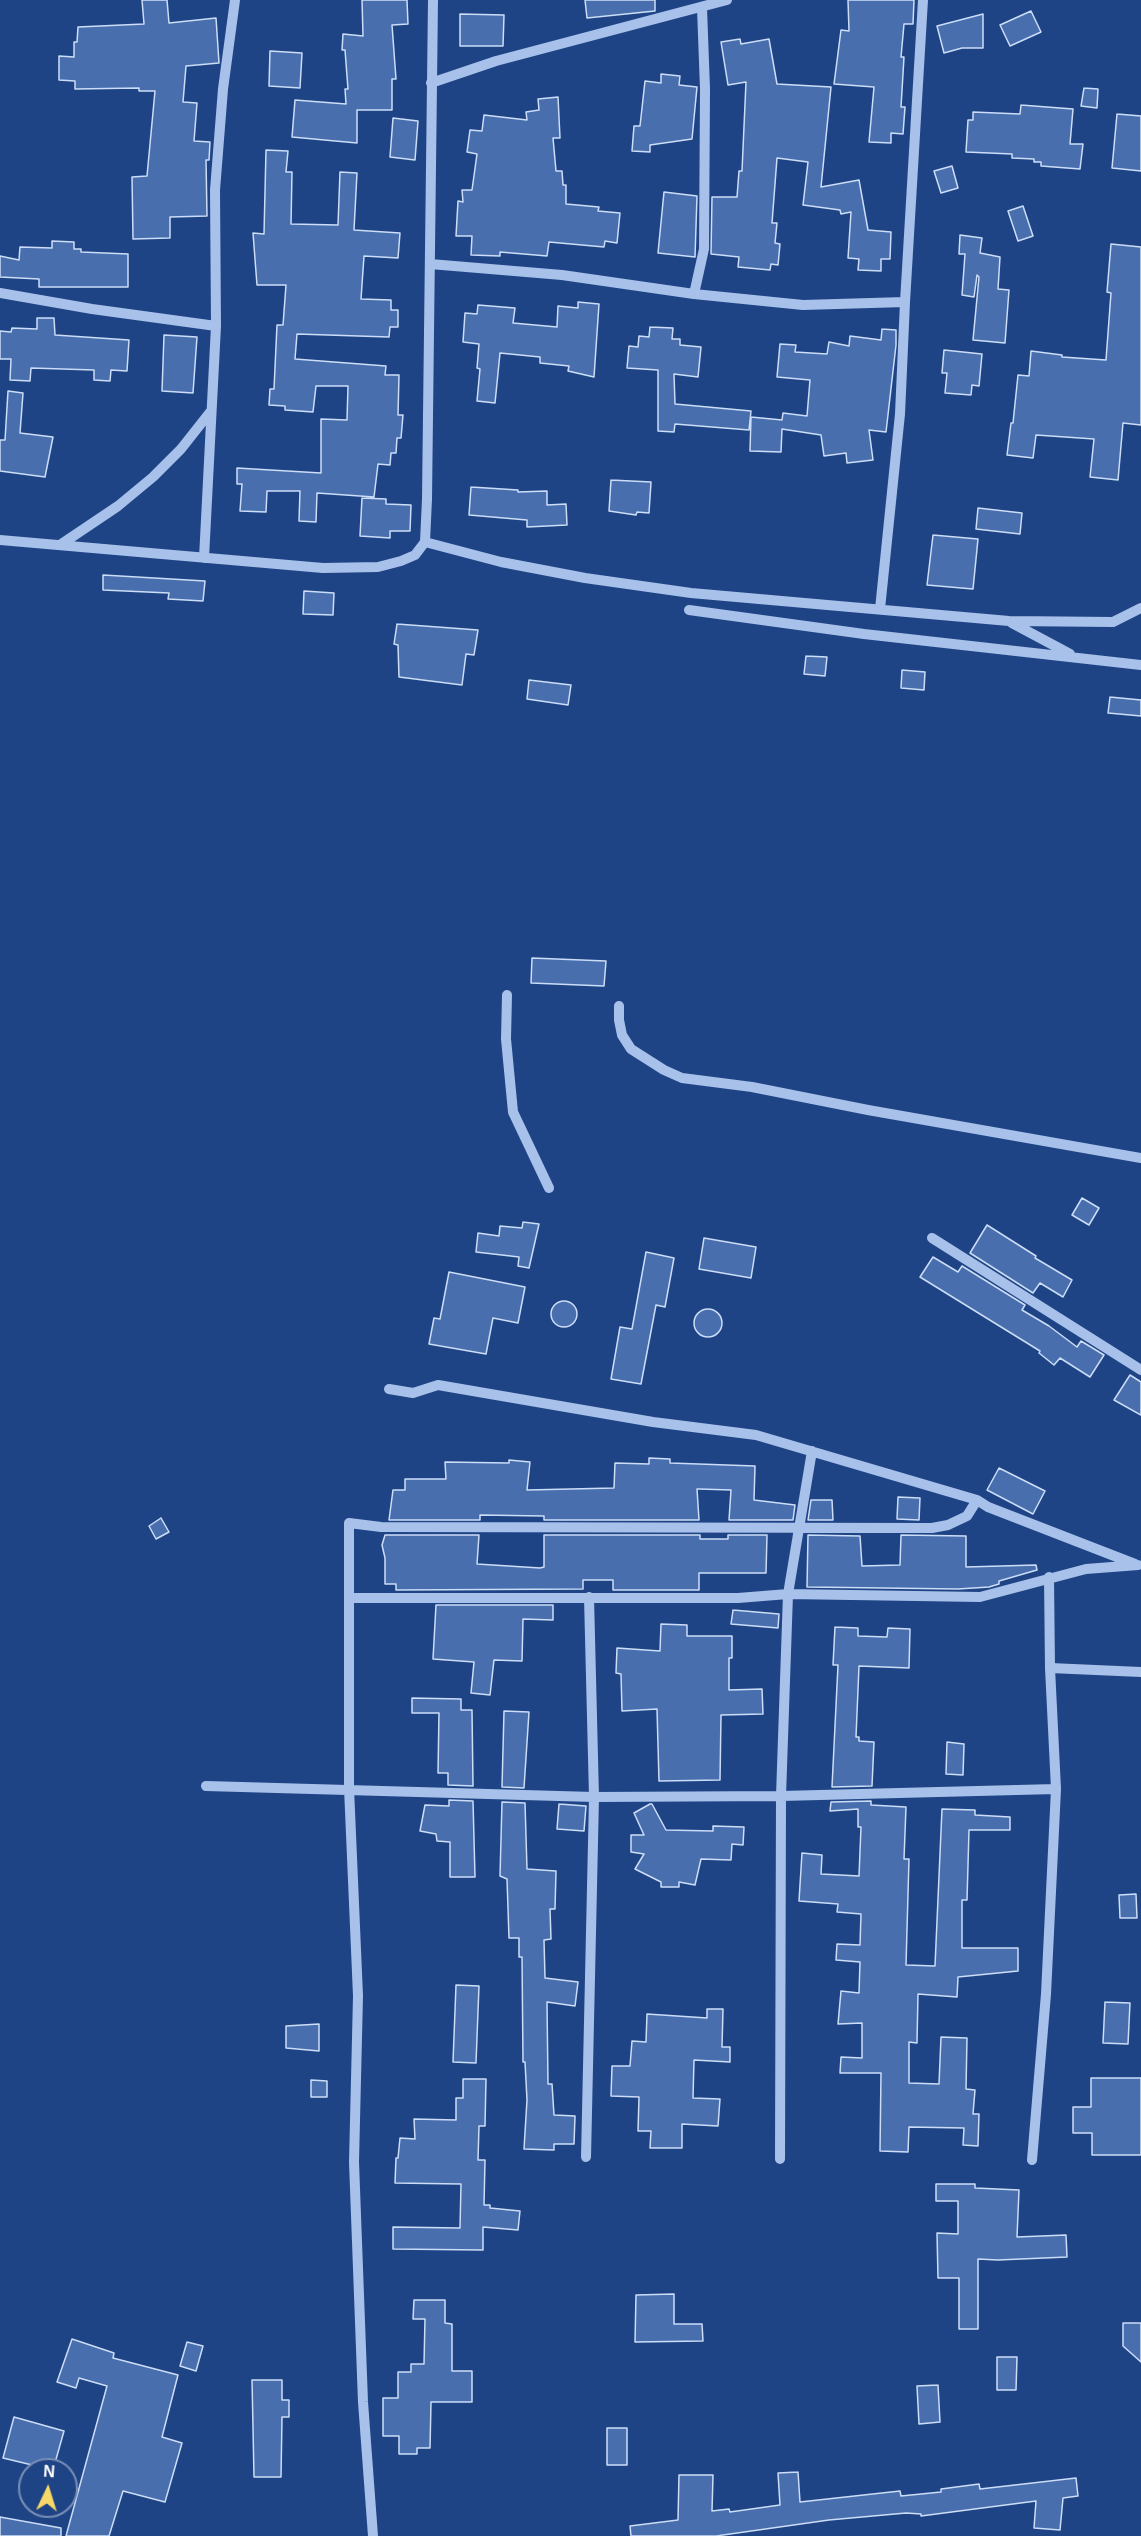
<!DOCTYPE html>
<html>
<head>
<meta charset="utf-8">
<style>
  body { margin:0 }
  #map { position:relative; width:1141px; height:2536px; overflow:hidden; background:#1f4485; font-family:Helvetica,sans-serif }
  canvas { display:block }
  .north { position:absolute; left:18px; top:2458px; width:60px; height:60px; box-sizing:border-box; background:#1f4485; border:2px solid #798fb6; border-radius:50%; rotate:4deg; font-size:16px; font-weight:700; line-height:24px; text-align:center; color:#fff }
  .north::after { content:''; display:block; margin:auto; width:21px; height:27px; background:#f8d867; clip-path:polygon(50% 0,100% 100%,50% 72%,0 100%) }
</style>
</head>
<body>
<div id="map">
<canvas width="1141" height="2536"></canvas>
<div class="north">N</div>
</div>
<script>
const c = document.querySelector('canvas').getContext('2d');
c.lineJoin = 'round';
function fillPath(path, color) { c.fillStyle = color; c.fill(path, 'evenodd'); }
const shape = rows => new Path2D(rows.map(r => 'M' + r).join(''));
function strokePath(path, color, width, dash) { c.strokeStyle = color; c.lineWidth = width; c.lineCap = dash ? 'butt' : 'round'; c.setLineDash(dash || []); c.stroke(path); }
const building = shape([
  [142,0,167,0,169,23,216,18,219,63,186,66,183,102,197,103,194,141,210,142,209,160,206,160,207,216,170,217,170,238,133,239,132,177,147,176,155,91,139,91,139,88,75,89,75,81,59,80,59,56,74,57,74,42,77,42,78,27,144,24,142,0],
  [362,0,407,0,408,24,392,25,396,79,392,79,392,110,357,110,357,143,292,137,295,100,346,104,345,89,348,89,345,50,342,50,343,34,363,36,362,0],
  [585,0,655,0,655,11,587,18,585,0],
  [848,0,914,0,913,24,904,24,901,57,904,57,901,107,905,107,903,134,891,133,891,143,869,142,874,87,834,84,841,30,849,31,848,0],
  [1031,11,1041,32,1010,46,1000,25,1031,11],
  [460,14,504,15,503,46,460,46,460,14],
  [983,14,983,48,962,48,944,53,937,26,983,14],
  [740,39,741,44,769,39,777,84,831,87,821,187,859,180,868,230,891,232,890,259,881,259,881,271,858,270,859,259,848,258,851,212,841,214,840,210,803,205,808,162,777,158,772,223,777,223,775,243,780,244,778,265,771,264,770,270,738,267,739,257,711,254,712,197,737,197,739,171,742,171,746,82,728,85,721,42,740,39],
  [270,51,302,53,300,88,269,86,270,51],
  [661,74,680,76,679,85,697,87,692,139,650,145,650,152,632,151,634,126,640,126,645,81,661,83,661,74],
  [1084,88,1098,89,1097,108,1081,106,1084,88],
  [558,97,560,138,553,138,556,171,562,171,563,185,566,185,566,204,599,207,598,211,620,213,617,243,605,241,604,247,549,242,547,256,500,252,500,256,471,255,472,236,456,236,458,201,463,202,462,190,472,190,477,154,467,152,470,130,482,131,484,115,527,120,526,112,539,110,538,99,558,97],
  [1021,105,1073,109,1070,144,1083,144,1080,169,1041,166,1041,162,1034,162,1034,159,1012,158,1012,154,966,152,968,120,973,120,973,112,1020,114,1021,105],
  [1117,114,1141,116,1141,171,1112,168,1117,114],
  [393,118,418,121,415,160,390,157,393,118],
  [266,150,288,151,286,172,292,172,291,224,338,225,340,172,357,173,354,230,400,233,398,258,364,256,361,299,391,300,391,310,398,310,398,327,390,327,389,337,297,334,295,359,386,366,385,375,399,375,398,415,403,415,401,438,397,438,396,453,391,453,390,465,378,464,374,497,317,493,316,522,299,521,300,491,267,491,266,512,240,511,242,484,237,484,237,468,321,473,321,419,347,420,348,386,316,386,313,412,285,410,285,406,269,405,270,389,274,389,277,325,283,325,286,285,257,285,253,233,264,234,266,150],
  [952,166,958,188,941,193,934,171,952,166],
  [664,192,697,196,695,257,658,253,664,192],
  [1023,206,1033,236,1018,241,1008,211,1023,206],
  [960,235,982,238,980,253,1000,257,998,289,1009,290,1005,343,973,340,979,277,977,275,974,297,962,295,965,254,959,254,960,235],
  [52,241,74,242,74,249,81,249,81,252,128,254,128,287,39,287,39,279,0,277,0,256,19,260,20,247,52,248,52,241],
  [1111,244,1141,247,1141,425,1123,423,1118,480,1090,477,1094,439,1036,435,1033,458,1007,455,1011,423,1013,423,1018,375,1029,376,1031,351,1062,355,1062,357,1106,360,1111,293,1107,292,1111,244],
  [578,302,599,304,594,377,568,371,569,366,540,363,540,357,500,353,495,403,477,401,480,369,477,368,479,344,463,342,465,313,477,314,478,305,515,308,513,323,557,327,558,306,578,308,578,302],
  [37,318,54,318,55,335,129,340,127,371,111,370,110,381,94,380,94,370,31,368,30,381,10,380,11,359,0,359,0,331,11,332,12,328,37,329,37,318],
  [650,327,673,328,672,339,680,339,680,345,701,347,698,377,674,374,675,404,751,411,749,430,675,424,674,432,658,431,658,370,627,368,629,346,638,347,639,336,649,337,650,327],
  [882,329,896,330,896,345,886,432,869,430,873,460,847,463,846,453,824,456,821,435,782,429,781,452,750,451,751,417,782,420,783,413,807,416,810,380,777,377,780,344,796,345,795,352,827,354,829,342,849,346,850,336,881,340,882,329],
  [164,335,197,337,193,393,162,391,164,335],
  [944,350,982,354,979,386,972,385,971,395,945,393,947,373,942,373,944,350],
  [8,391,23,393,20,433,53,437,45,477,0,471,0,440,5,440,8,391],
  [611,480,651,482,649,513,637,512,636,515,609,511,611,480],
  [471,487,518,490,518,492,547,491,547,505,566,504,567,525,527,527,527,520,469,515,471,487],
  [362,498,386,499,386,504,411,505,410,531,390,531,390,538,360,536,362,498],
  [978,508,1022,513,1020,534,976,529,978,508],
  [933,535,978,539,973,589,927,585,933,535],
  [103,575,205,581,203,601,168,599,169,593,103,590,103,575],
  [304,591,334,593,333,615,303,614,304,591],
  [397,624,478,630,474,655,466,654,462,685,399,677,398,645,394,644,397,624],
  [806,656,827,657,825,676,804,674,806,656],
  [902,670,925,672,924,690,901,688,902,670],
  [529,680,571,685,568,705,527,699,529,680],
  [1110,697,1141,700,1141,716,1108,713,1110,697],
  [532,958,606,961,604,986,531,983,532,958],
  [1082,1198,1099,1208,1089,1225,1072,1215,1082,1198],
  [523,1222,539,1224,529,1268,518,1266,519,1257,476,1252,478,1233,499,1236,500,1226,522,1228,523,1222],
  [987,1225,1036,1256,1035,1258,1072,1280,1063,1297,1040,1283,1033,1293,970,1253,987,1225],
  [704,1238,756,1247,751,1278,699,1269,704,1238],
  [646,1252,674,1258,665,1307,656,1305,641,1384,611,1379,620,1327,632,1329,646,1252],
  [933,1257,958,1272,962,1266,1025,1305,1022,1310,1049,1326,1077,1347,1081,1341,1104,1355,1090,1377,1060,1358,1054,1365,1039,1353,1040,1351,920,1277,933,1257],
  [449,1272,525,1287,518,1323,493,1318,486,1354,429,1344,434,1318,440,1319,449,1272],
  '551 1314a13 13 0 1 1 26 0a13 13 0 1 1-26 0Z',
  '694 1323a14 14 0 1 1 28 0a14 14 0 1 1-28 0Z',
  [1130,1375,1141,1382,1141,1415,1114,1400,1130,1375],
  [649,1458,670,1459,670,1463,755,1466,754,1500,795,1505,793,1520,729,1520,731,1490,699,1489,697,1489,699,1520,544,1520,544,1516,480,1515,480,1520,389,1520,393,1490,405,1490,405,1479,446,1479,445,1462,509,1463,509,1460,530,1462,527,1490,614,1488,615,1463,649,1464,649,1458],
  [999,1468,1045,1491,1033,1514,987,1490,999,1468],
  [898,1497,920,1498,919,1520,897,1519,898,1497],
  [811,1500,832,1500,833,1520,808,1520,811,1500],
  [161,1518,169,1532,156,1539,149,1526,161,1518],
  [385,1535,479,1535,477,1564,540,1568,544,1567,544,1535,700,1535,700,1539,728,1539,728,1535,767,1535,766,1573,699,1573,699,1590,613,1590,613,1580,583,1580,583,1589,396,1590,396,1584,385,1584,385,1558,382,1545,385,1535],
  [808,1535,860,1536,862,1566,900,1565,901,1535,966,1536,966,1567,1036,1565,1037,1570,999,1581,999,1584,989,1587,958,1589,807,1587,808,1535],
  [436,1605,553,1605,553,1620,523,1619,522,1661,494,1660,490,1695,471,1693,474,1662,433,1659,436,1605],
  [733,1610,779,1614,778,1628,731,1624,733,1610],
  [661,1624,687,1625,687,1636,732,1636,732,1658,729,1658,729,1690,762,1689,763,1714,721,1715,720,1780,659,1781,657,1709,622,1711,621,1674,616,1673,617,1648,660,1651,661,1624],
  [835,1627,858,1628,858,1636,887,1637,888,1628,910,1629,909,1668,859,1666,856,1737,859,1737,859,1741,874,1742,872,1786,832,1787,838,1665,833,1665,835,1627],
  [412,1698,461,1699,461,1710,472,1710,473,1786,448,1785,448,1773,438,1773,439,1713,412,1713,412,1698],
  [504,1711,529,1712,524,1788,502,1787,504,1711],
  [947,1742,964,1744,963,1775,946,1774,947,1742],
  [449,1800,473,1801,475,1877,450,1877,450,1842,437,1841,436,1834,420,1831,425,1805,449,1806,449,1800],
  [871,1801,871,1805,906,1807,904,1859,909,1859,906,1965,935,1966,942,1809,975,1810,975,1815,1010,1817,1010,1830,969,1830,967,1900,962,1900,962,1948,1018,1948,1018,1971,958,1977,957,1997,918,1994,917,2043,909,2042,909,2083,939,2084,941,2037,967,2038,966,2089,975,2090,973,2114,979,2114,978,2146,963,2145,964,2128,909,2127,908,2152,880,2151,881,2073,840,2073,841,2057,862,2058,862,2023,838,2024,841,1991,859,1993,860,1962,836,1960,837,1944,860,1945,861,1914,837,1912,838,1904,799,1901,802,1853,822,1855,821,1874,859,1876,861,1827,858,1827,858,1809,830,1811,831,1802,871,1801],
  [502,1802,525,1803,527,1869,556,1871,555,1909,550,1909,551,1939,544,1940,545,1978,578,1982,575,2006,547,2002,548,2084,552,2084,554,2115,575,2116,574,2144,554,2144,554,2150,524,2149,527,2100,525,2062,523,2062,522,1957,519,1957,519,1938,509,1938,507,1879,500,1876,502,1802],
  [559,1804,586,1806,584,1831,557,1829,559,1804],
  [650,1804,652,1804,666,1830,713,1831,713,1826,744,1827,743,1845,732,1844,731,1860,701,1859,695,1885,679,1882,679,1887,661,1887,661,1882,635,1869,644,1854,631,1852,631,1835,644,1835,634,1813,650,1804],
  [1136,1894,1137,1918,1120,1918,1119,1895,1136,1894],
  [456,1985,479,1986,476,2063,453,2062,456,1985],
  [1105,2002,1130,2003,1128,2044,1103,2043,1105,2002],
  [707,2009,723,2009,722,2047,730,2047,730,2062,694,2060,693,2098,720,2099,718,2126,682,2124,682,2148,650,2148,651,2131,638,2131,639,2097,611,2096,612,2066,630,2066,632,2041,646,2042,647,2014,707,2018,707,2009],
  [319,2024,319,2051,286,2048,286,2026,319,2024],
  [1091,2078,1141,2078,1141,2155,1092,2155,1092,2133,1073,2133,1073,2107,1091,2107,1091,2078],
  [463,2079,486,2079,485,2126,479,2126,478,2160,485,2160,484,2205,490,2205,490,2208,520,2211,518,2230,483,2227,483,2250,393,2249,393,2227,460,2228,461,2184,395,2183,396,2158,398,2158,400,2138,415,2139,414,2119,456,2120,456,2098,463,2098,463,2079],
  [311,2080,327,2081,327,2097,311,2097,311,2080],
  [936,2184,975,2184,975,2188,1019,2190,1017,2237,1066,2235,1067,2257,998,2260,978,2259,978,2329,959,2329,959,2278,938,2278,937,2233,958,2234,958,2201,936,2201,936,2184],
  [674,2294,674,2324,702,2324,703,2341,635,2342,636,2295,674,2294],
  [414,2300,445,2300,445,2323,452,2324,452,2371,472,2371,472,2402,431,2402,430,2448,417,2448,417,2454,399,2454,399,2436,383,2436,383,2398,398,2398,398,2372,411,2372,411,2364,424,2364,425,2319,413,2319,414,2300],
  [1123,2323,1141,2323,1141,2362,1123,2346,1123,2323],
  [72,2339,114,2353,113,2358,178,2375,162,2437,182,2443,165,2502,123,2491,109,2536,66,2536,107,2386,79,2378,76,2388,57,2382,72,2339],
  [187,2342,203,2346,196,2371,180,2366,187,2342],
  [997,2357,1017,2357,1016,2390,997,2390,997,2357],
  [252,2380,282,2380,282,2400,289,2400,289,2417,282,2417,281,2477,254,2477,252,2380],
  [938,2385,940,2422,919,2424,917,2386,938,2385],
  [14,2417,64,2431,53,2470,3,2458,14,2417],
  [607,2428,627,2428,627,2465,607,2465,607,2428],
  [798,2472,800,2502,900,2491,901,2496,941,2492,941,2489,979,2484,980,2489,1076,2478,1078,2496,1063,2498,1060,2530,1034,2528,1036,2501,921,2516,921,2514,906,2513,829,2520,716,2536,631,2536,630,2526,678,2520,679,2475,713,2475,712,2511,729,2509,730,2512,780,2505,778,2473,798,2472],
  [0,2517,61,2528,61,2536,0,2536,0,2517]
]);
fillPath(building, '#486eae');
strokePath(building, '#ccddf7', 1.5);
strokePath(shape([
  [431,83,496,61,727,0],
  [430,264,562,275,694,294,803,305,905,302,900,414,880,609],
  [0,293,92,309,216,326],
  [694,294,704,249,705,89,702,8],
  [905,302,923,0],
  [0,540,323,568,378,567,401,561,415,555,425,542,427,499,433,0],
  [425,542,501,562,585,578,691,593,1009,621,1113,622,1141,608],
  [60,545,118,506,153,477,181,449,211,411],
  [204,558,216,326,215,190,223,89,235,0],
  [689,610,864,634,1141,665],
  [1012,623,1070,654],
  [507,995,506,1039,513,1112,549,1188],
  [619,1006,619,1020,622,1035,631,1049,664,1070,682,1078,752,1087,868,1110,1141,1158],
  [932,1238,1141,1370],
  [389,1389,413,1393,438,1385,653,1422,756,1435,977,1500,988,1507,1135,1564],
  [350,1598,738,1598,788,1594,980,1597,1086,1569,1138,1565],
  [1050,1668,1141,1672],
  [206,1786,594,1797,781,1796,1056,1789],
  [586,2157,594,1797,589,1597],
  [780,2159,781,1796,788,1594,812,1451],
  [1032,2160,1046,1994,1056,1789,1050,1668,1049,1577],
  [373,2536,363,2402,354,2162,358,1996,349,1788,349,1523,381,1527,932,1528,948,1525,967,1516,977,1500]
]), '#a8c1ea', 10);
</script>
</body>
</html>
